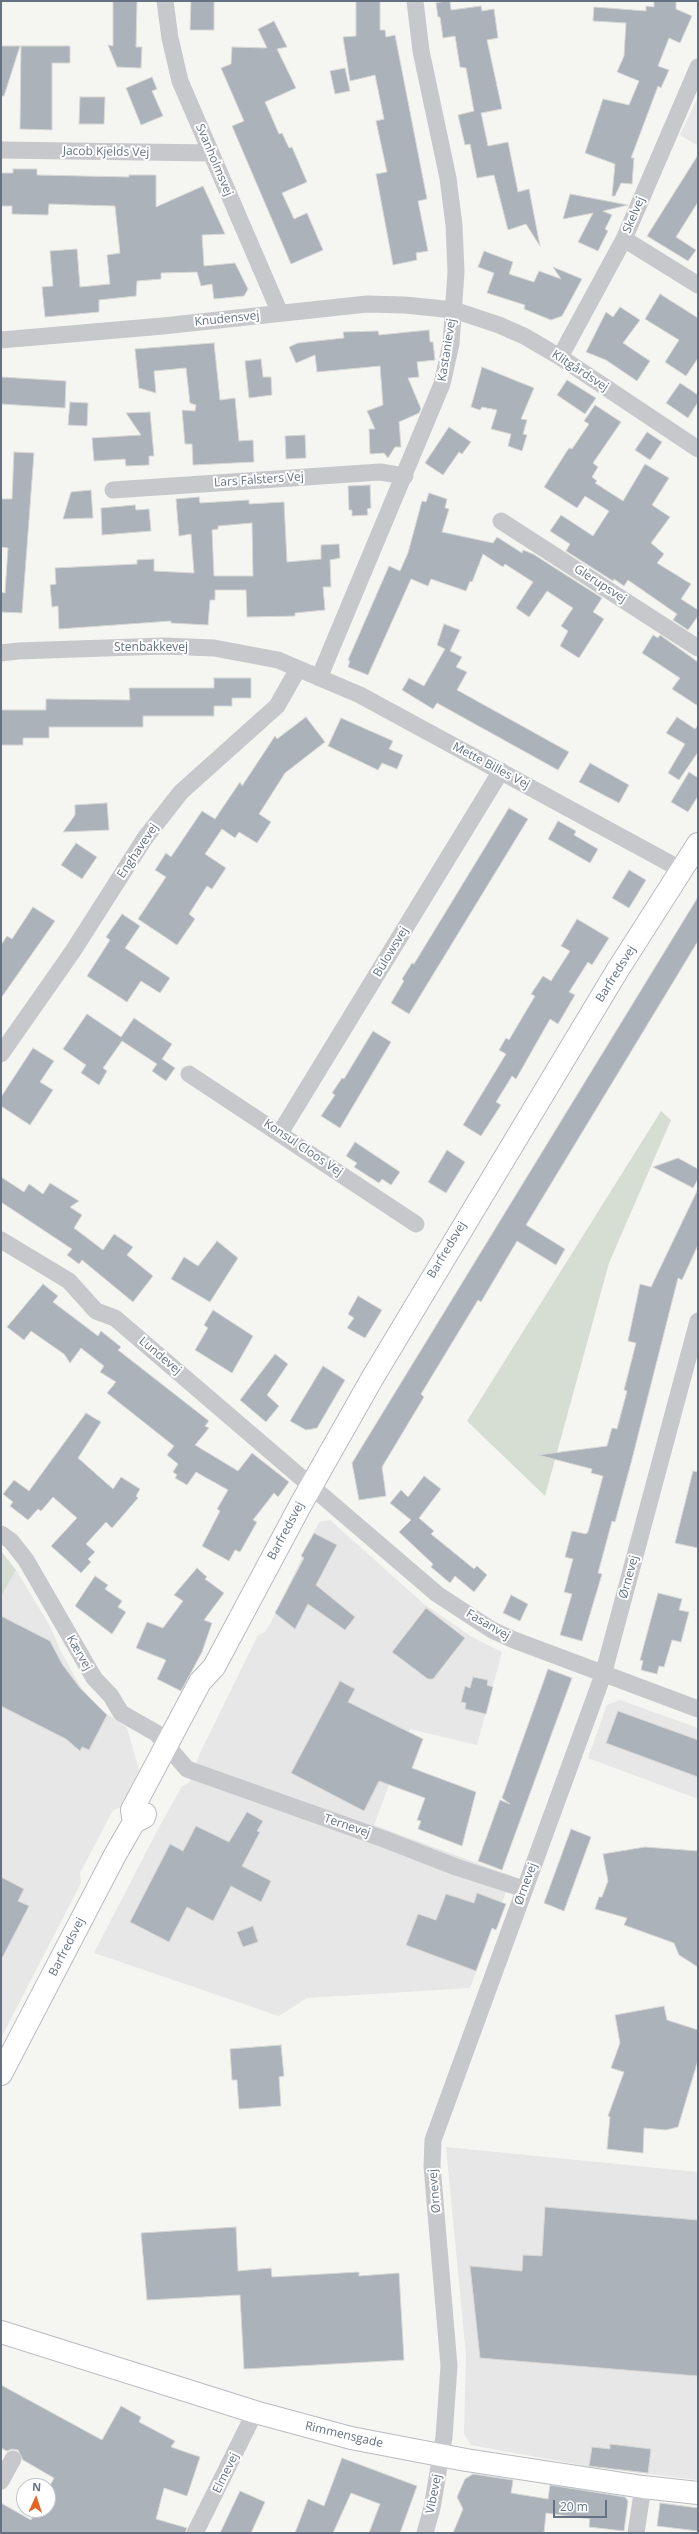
<!DOCTYPE html>
<html>
<head>
<meta charset="utf-8">
<style>
  body { margin:0 }
  #map { position:relative; width:699px; height:2534px; overflow:hidden; background:#f5f6f2; font-family:"Open Sans",sans-serif }
  canvas { display:block }
  .frame { position:absolute; inset:0; border:2px solid #647284; pointer-events:none }
  .north { position:absolute; left:16px; top:2478px; width:40px; height:40px; box-sizing:border-box; background:#fff; border:1px solid #c1c7ce; border-radius:50%; rotate:3deg; font-size:11px; font-weight:700; line-height:16px; text-align:center; color:#647284 }
  .north::after { content:''; display:block; margin:auto; width:14px; height:18px; background:#e46524; clip-path:polygon(50% 0,100% 100%,50% 72%,0 100%) }
  .scale { position:absolute; left:553px; top:2500px; width:54px; height:18px; box-sizing:border-box; border:2px solid #647284; border-top:0; padding-left:5px; font-size:12px; line-height:14px; white-space:nowrap; color:#647284; -webkit-text-stroke:3px #fff; paint-order:stroke }
</style>
</head>
<body>
<div id="map">
<canvas width="699" height="2534"></canvas>
<div class="frame"></div>
<div class="north">N</div>
<div class="scale">20 m</div>
</div>
<script>
const c = document.querySelector('canvas').getContext('2d');
c.lineJoin = 'round';
function fillPath(path, color) { c.fillStyle = color; c.fill(path, 'evenodd'); }
const shape = rows => new Path2D(rows.map(r => 'M' + r).join(''));
function strokePath(path, color, width, dash) { c.strokeStyle = color; c.lineWidth = width; c.lineCap = dash ? 'butt' : 'round'; c.setLineDash(dash || []); c.stroke(path); }
function label(font, color, halo, rows, align = 'center') {
  c.font = font + ' "Open Sans",sans-serif'; c.lineWidth = 4; c.setLineDash([]); c.textBaseline = 'middle'; c.strokeStyle = halo; c.fillStyle = color; for (const [text, x, y, turn = 0] of rows) {
    c.save(); c.translate(x, y); c.rotate((+turn || 0) * Math.PI / 180); c.textAlign = isNaN(turn) ? turn : align; if (halo) c.strokeText(text, 0, 0); c.fillText(text, 0, 0); c.restore();
  }
}
fillPath(shape([
  [698,97,698,146,680,135],
  [330,1520,424,1604,472,1637,502,1652,477,1745,410,1729,374,1825,512,1876,470,1988,307,1998,279,2016,94,1953,157,1831,182,1786,189,1783,200,1753,258,1635,265,1632,270,1624,319,1522],
  [16,1570,50,1626,60,1650,79,1684,96,1706,127,1728,139,1770,121,1807,113,1810,80,1873,81,1883,1,2038,1,1597],
  [620,1700,698,1728,698,1799,588,1758,607,1705],
  [446,2147,698,2172,698,2480,592,2467,471,2445,464,2434,466,2355]
]), '#e6e7e6');
fillPath(shape([
  [661,1111,671,1120,609,1263,545,1496,467,1421],
  [1,1551,16,1570,1,1597]
]), '#d6ddd3');
const building = shape([
  [113,1,137,1,136,47,142,47,141,68,117,67,108,45,113,46,113,1],
  [191,1,214,1,214,30,190,30,191,1],
  [356,1,380,1,380,30,385,30,386,37,395,35,427,199,418,201,428,251,416,253,417,260,393,265,376,174,387,172,376,121,384,119,375,75,350,81,343,37,356,36,356,1],
  [446,1,450,1,451,10,481,6,482,11,494,9,498,38,487,40,502,109,481,113,488,146,508,142,518,192,529,189,540,246,526,224,508,230,494,175,477,178,470,144,465,145,458,115,474,111,466,68,460,67,455,36,443,38,440,17,438,17,436,3,446,1],
  [654,1,676,1,676,9,692,16,680,43,669,38,658,66,669,70,661,88,658,86,631,158,634,158,632,184,621,183,615,196,612,196,615,164,585,153,603,99,629,105,639,81,617,72,624,56,626,23,593,21,594,7,646,11,646,6,654,7,654,1],
  [274,21,287,47,277,49,296,88,265,102,279,134,282,133,289,148,292,147,307,182,282,193,294,219,307,213,323,250,291,264,232,126,244,121,221,68,231,64,232,47,267,48,258,29,274,21],
  [1,46,20,46,4,96,1,96,1,46],
  [21,46,70,46,70,63,52,63,52,130,20,129,21,46],
  [345,68,350,91,335,94,330,71,345,68],
  [152,77,157,89,152,91,163,116,141,125,126,88,152,77],
  [80,97,105,97,104,124,79,124,80,97],
  [698,155,698,202,676,237,696,250,688,261,647,236,698,155],
  [13,169,37,169,37,175,129,177,129,175,156,175,156,207,203,186,225,234,202,235,204,266,235,263,248,289,244,296,214,299,212,284,201,286,197,272,161,273,161,279,137,281,136,296,99,300,99,312,45,317,42,287,53,286,50,251,77,249,80,287,110,284,107,255,120,253,115,206,49,204,48,215,12,214,12,206,1,206,1,173,13,173,13,169],
  [570,194,628,205,603,211,612,215,605,229,608,231,598,251,578,242,593,213,563,219,570,194],
  [484,251,513,262,509,274,534,282,539,271,561,279,553,267,582,279,562,316,551,320,524,309,525,305,487,293,494,273,478,267,484,251],
  [660,294,698,318,698,358,686,376,665,362,679,340,645,319,660,294],
  [620,307,640,320,623,343,650,361,637,381,606,360,586,352,606,312,613,317,620,307],
  [429,330,430,342,433,342,435,360,417,362,419,377,408,378,421,409,419,413,399,422,401,447,395,447,388,458,384,453,370,454,369,429,375,429,367,411,383,405,380,366,317,372,315,355,296,363,289,347,298,343,344,338,343,332,378,331,379,335,429,330],
  [214,343,220,400,235,398,239,441,253,440,254,462,193,465,192,444,185,444,182,410,195,411,196,405,190,403,186,368,154,371,156,393,139,388,135,349,214,343],
  [261,359,263,377,271,377,272,395,249,398,245,361,261,359],
  [482,367,534,388,521,419,527,420,523,434,527,435,522,451,508,446,511,434,491,429,497,410,482,407,480,410,471,407,482,367],
  [1,377,66,381,65,408,1,404,1,377],
  [567,380,596,398,585,414,557,395,567,380],
  [680,383,698,395,698,402,688,418,666,403,680,383],
  [70,402,88,403,87,426,68,425,70,402],
  [595,405,621,422,593,463,598,467,592,477,597,481,595,483,623,501,645,464,669,478,652,505,670,517,651,543,664,554,657,563,691,584,681,599,698,610,698,616,688,630,673,620,677,614,628,580,624,586,614,579,613,581,566,551,570,544,550,531,561,515,593,536,609,511,585,496,577,508,544,487,569,448,572,449,589,424,584,421,595,405],
  [150,412,154,456,149,456,149,465,126,466,125,459,94,461,92,438,141,435,126,413,150,412],
  [449,427,471,442,462,454,459,452,443,475,425,463,449,427],
  [647,432,662,442,650,460,635,450,647,432],
  [305,435,306,458,286,459,285,436,305,435],
  [14,452,34,453,22,613,1,612,1,592,5,593,8,548,1,547,1,499,12,499,14,452],
  [370,485,371,508,367,509,368,515,352,516,352,510,349,510,348,486,370,485],
  [91,490,93,518,63,519,71,492,91,490],
  [429,493,447,499,445,508,449,509,442,532,493,543,497,537,522,553,523,550,533,554,602,598,593,612,604,619,579,658,560,646,568,631,561,626,573,608,547,591,529,617,516,608,533,582,505,564,503,567,483,554,472,582,470,581,466,591,431,579,428,586,411,579,368,675,348,667,350,661,348,660,389,566,400,571,408,553,422,501,426,502,429,493],
  [199,497,200,503,249,500,249,504,284,502,287,562,321,559,321,545,339,544,340,558,330,560,331,587,323,587,325,610,295,613,295,616,247,617,246,590,215,590,215,600,210,600,208,625,171,623,171,621,59,629,58,606,52,607,50,585,56,584,55,568,137,564,137,560,154,559,154,571,194,573,191,534,179,536,176,499,199,497],
  [252,523,253,576,214,576,212,530,218,529,218,526,252,523],
  [135,505,136,510,149,509,151,531,102,535,101,508,135,505],
  [444,624,460,630,450,651,462,657,456,667,467,672,457,690,569,752,558,770,437,703,433,709,402,690,409,678,424,686,445,649,437,645,444,624],
  [653,635,658,638,660,635,698,662,698,706,672,689,680,678,642,653,653,635],
  [214,678,251,678,251,698,232,698,232,706,214,706,214,716,143,716,143,727,49,727,49,738,23,738,23,745,1,745,1,710,46,710,46,699,130,700,129,688,214,688,214,678],
  [306,717,325,742,285,773,259,814,271,822,257,843,239,832,235,838,222,829,205,854,226,868,212,889,207,886,189,914,195,919,177,945,138,919,166,877,155,870,166,853,171,857,202,811,215,819,240,782,242,786,275,736,277,739,306,717],
  [677,717,695,729,698,725,698,752,679,780,668,773,685,744,666,733,677,717],
  [341,718,393,741,389,749,403,755,397,769,382,763,378,770,328,746,341,718],
  [590,763,629,785,619,803,579,782,590,763],
  [689,772,698,778,698,796,688,812,671,802,689,772],
  [107,803,109,830,63,832,75,815,75,805,107,803],
  [509,808,528,819,409,1014,391,1003,404,981,402,979,412,963,414,964,509,808],
  [558,821,576,831,574,835,598,849,590,863,548,839,558,821],
  [76,843,97,857,82,879,61,865,76,843],
  [629,870,646,880,629,908,612,898,629,870],
  [698,897,698,941,526,1225,565,1249,556,1265,517,1241,481,1302,478,1300,421,1394,424,1397,382,1467,386,1496,359,1500,352,1463,698,897],
  [33,907,55,921,1,998,1,945,7,936,12,939,33,907],
  [122,914,140,926,125,948,170,978,160,993,141,981,127,1002,87,976,110,940,106,937,122,914],
  [577,919,609,938,592,965,588,962,569,992,575,995,558,1024,550,1019,516,1079,512,1076,496,1102,501,1105,481,1136,463,1125,506,1054,499,1050,506,1038,509,1040,535,996,531,994,543,976,551,981,570,951,561,946,577,919],
  [87,1014,121,1037,134,1018,172,1044,162,1059,175,1068,166,1081,152,1071,157,1064,122,1041,103,1068,107,1071,99,1085,81,1073,86,1065,63,1049,87,1014],
  [373,1031,391,1042,340,1128,321,1116,335,1095,332,1093,342,1078,344,1079,373,1031],
  [33,1048,54,1061,40,1082,53,1090,30,1125,1,1106,1,1097,33,1048],
  [355,1142,400,1172,391,1185,382,1179,379,1183,354,1167,357,1163,346,1156,355,1142],
  [447,1150,465,1162,446,1193,428,1182,447,1150],
  [678,1158,698,1169,698,1179,693,1188,653,1167,678,1158],
  [1,1177,24,1192,29,1184,43,1194,50,1183,79,1201,70,1207,82,1215,74,1228,103,1250,114,1234,133,1247,127,1255,153,1276,133,1302,82,1260,79,1264,67,1255,72,1249,1,1202,1,1177],
  [698,1189,698,1245,682,1280,678,1278,631,1463,615,1522,612,1521,598,1573,602,1574,582,1641,560,1635,572,1594,564,1592,573,1559,565,1557,572,1531,586,1534,588,1532,603,1476,591,1473,592,1469,538,1455,607,1446,612,1428,617,1429,627,1391,624,1390,636,1343,628,1341,640,1284,651,1287,698,1189],
  [217,1241,238,1258,210,1302,171,1279,184,1257,198,1266,217,1241],
  [43,1284,58,1296,53,1302,98,1336,101,1331,121,1347,118,1350,209,1421,205,1426,209,1428,195,1445,238,1471,252,1453,289,1482,278,1497,274,1493,253,1520,257,1522,240,1552,235,1550,229,1561,202,1546,220,1511,217,1509,228,1490,196,1472,187,1485,175,1478,177,1475,173,1472,178,1464,167,1455,174,1446,107,1393,116,1382,100,1372,104,1366,81,1348,70,1363,64,1354,31,1331,24,1340,7,1327,43,1284],
  [358,1296,382,1310,365,1338,347,1328,354,1318,348,1314,358,1296],
  [213,1310,253,1336,232,1373,195,1350,208,1328,204,1325,213,1310],
  [275,1354,288,1364,267,1395,279,1406,266,1422,240,1400,275,1354],
  [323,1366,345,1380,317,1428,306,1430,290,1421,323,1366],
  [86,1413,101,1422,78,1458,113,1489,121,1477,140,1489,136,1496,138,1498,112,1528,106,1522,86,1544,95,1552,88,1559,91,1562,81,1573,51,1546,77,1518,53,1497,41,1511,38,1509,28,1520,10,1506,13,1502,3,1494,14,1480,29,1491,86,1413],
  [693,1471,698,1472,698,1548,675,1543,693,1471],
  [424,1476,441,1489,419,1518,434,1531,431,1534,474,1569,477,1566,487,1575,474,1592,455,1576,450,1583,431,1567,433,1564,399,1532,411,1520,390,1503,401,1490,408,1497,424,1476],
  [314,1533,337,1545,316,1585,355,1617,345,1630,308,1604,295,1629,275,1613,304,1558,301,1556,314,1533],
  [197,1568,207,1577,205,1579,224,1593,204,1620,212,1623,202,1652,181,1691,157,1679,166,1660,136,1648,147,1622,163,1628,183,1601,174,1595,197,1568],
  [95,1576,108,1585,105,1589,122,1601,118,1607,126,1612,112,1634,75,1606,95,1576],
  [658,1593,682,1599,679,1610,689,1612,681,1642,672,1640,664,1667,659,1666,657,1674,641,1670,643,1661,640,1660,658,1593],
  [511,1595,528,1604,520,1621,503,1613,511,1595],
  [426,1608,465,1638,433,1679,428,1679,392,1652,426,1608],
  [1,1616,50,1641,62,1664,80,1688,107,1715,89,1750,82,1747,80,1751,66,1739,1,1706,1,1616],
  [548,1669,572,1678,502,1870,478,1861,500,1800,510,1804,502,1798,548,1669],
  [473,1677,488,1680,487,1685,493,1687,486,1714,465,1709,466,1703,461,1702,465,1686,470,1688,473,1677],
  [340,1681,355,1689,348,1702,423,1739,412,1768,476,1792,462,1846,418,1829,421,1821,417,1820,425,1798,379,1781,364,1811,291,1773,340,1681],
  [618,1711,698,1740,698,1777,606,1743,618,1711],
  [247,1812,263,1821,257,1831,260,1832,242,1866,271,1881,261,1902,231,1886,213,1921,187,1907,169,1942,130,1922,170,1844,183,1851,196,1826,229,1842,247,1812],
  [571,1829,591,1837,564,1911,544,1903,571,1829],
  [645,1847,698,1851,698,1967,679,1955,674,1943,624,1925,627,1918,595,1909,599,1897,602,1897,608,1881,603,1854,645,1847],
  [1,1877,24,1889,18,1901,29,1906,1,1960,1,1877],
  [477,1893,506,1904,496,1930,492,1928,476,1971,406,1945,418,1914,436,1920,446,1894,474,1903,477,1893],
  [253,1926,258,1942,243,1947,237,1932,253,1926],
  [664,2006,667,2020,698,2030,698,2060,678,2127,666,2130,644,2128,643,2153,607,2149,610,2117,608,2116,624,2072,611,2068,620,2043,615,2015,664,2006],
  [281,2045,284,2076,279,2077,281,2106,239,2109,237,2080,232,2080,230,2049,281,2045],
  [545,2207,698,2220,698,2376,480,2358,470,2266,522,2271,523,2255,542,2256,545,2207],
  [236,2227,238,2271,271,2268,272,2277,359,2272,359,2276,399,2273,404,2360,244,2369,240,2295,147,2300,141,2233,236,2227],
  [1,2385,102,2440,121,2406,141,2417,139,2422,175,2441,171,2447,200,2457,187,2496,164,2488,156,2519,187,2528,185,2533,1,2533,1,2503,31,2520,36,2510,48,2510,48,2489,54,2478,23,2460,18,2450,12,2449,7,2451,1,2448,1,2385],
  [610,2444,651,2449,648,2473,589,2466,592,2447,610,2449,610,2444],
  [342,2458,417,2486,400,2533,369,2533,380,2504,351,2493,333,2533,295,2533,308,2499,324,2506,342,2458],
  [473,2474,513,2480,511,2493,548,2499,550,2485,625,2497,628,2501,624,2531,589,2527,590,2519,546,2513,544,2533,453,2533,463,2509,457,2497,465,2479,473,2474],
  [240,2491,265,2502,251,2533,220,2533,240,2491],
  [660,2503,698,2508,698,2531,657,2526,660,2503]
]);
fillPath(building, '#abb2b9');
strokePath(building, '#d7d7d5', 1);
const secondary = shape([
  [134,1822,132,1810,200,1682,214,1667,301,1504,373,1377,617,971,698,844],
  [1,2074,115,1855,134,1822,144,1817,145,1814],
  [1,2332,255,2412,351,2438,466,2460,643,2487,698,2493]
]);
strokePath(secondary, '#b8bbc0', 24);
strokePath(shape([
  [165,1,170,38,180,81,280,313],
  [1,150,211,153],
  [624,239,698,285],
  [1,340,163,326,367,304,405,305,454,310,499,325,524,336,560,357,698,449],
  [560,357,624,239,698,67],
  [113,490,380,472,405,476],
  [501,521,698,648],
  [1,653,18,651,164,646,214,648,278,660,360,695,682,870],
  [319,678,442,384,451,344,456,272,454,225,448,178,421,51,415,1],
  [1,1054,73,951,145,838,181,792,277,706,298,669],
  [189,1074,416,1224],
  [280,1133,501,771],
  [1,1240,69,1281,96,1311,115,1318,437,1594,492,1630,514,1640,698,1709],
  [1,1534,11,1541,26,1560,94,1678,111,1696,121,1713,156,1733,187,1769,384,1839,456,1867,524,1889],
  [1,2481,13,2459],
  [195,2533,255,2412],
  [425,2533,432,2508,444,2437,449,2366,432,2166,433,2140,603,1675,698,1321],
  [636,2533,643,2487]
]), '#c6c8cc', 17);
strokePath(secondary, '#fff', 22);
label('12px', '#647284', '#fff', [
  ["Jacob Kjelds Vej",106,152,1],
  ["Svanholmsvej",214,160,67],
  ["Skelvej",634,215,-67],
  ["Knudensvej",227,319,-6],
  ["Kastanievej",447,350,-81],
  ["Klitgårdsvej",580,371,33],
  ["Lars Falsters Vej",259,480,-4],
  ["Glerupsvej",600,584,33],
  ["Stenbakkevej",151,648],
  ["Mette Billes Vej",491,766,28],
  ["Enghavevej",138,851,-56],
  ["Bülowsvej",391,952,-59],
  ["Barfredsvej",616,974,-58],
  ["Konsul Cloos Vej",303,1148,34],
  ["Barfredsvej",447,1250,-59],
  ["Lundevej",160,1356,40],
  ["Barfredsvej",286,1531,-62],
  ["Ørnevej",629,1577,-75],
  ["Fasanvej",488,1625,30],
  ["Kærvej",79,1653,60],
  ["Ternevej",347,1826,19],
  ["Ørnevej",526,1884,-70],
  ["Barfredsvej",67,1947,-63],
  ["Ørnevej",435,2191,-95],
  ["Rimmensgade",344,2435,13],
  ["Elmevej",226,2473,-64],
  ["Vibevej",434,2494,-79]
]);
</script>
</body>
</html>
